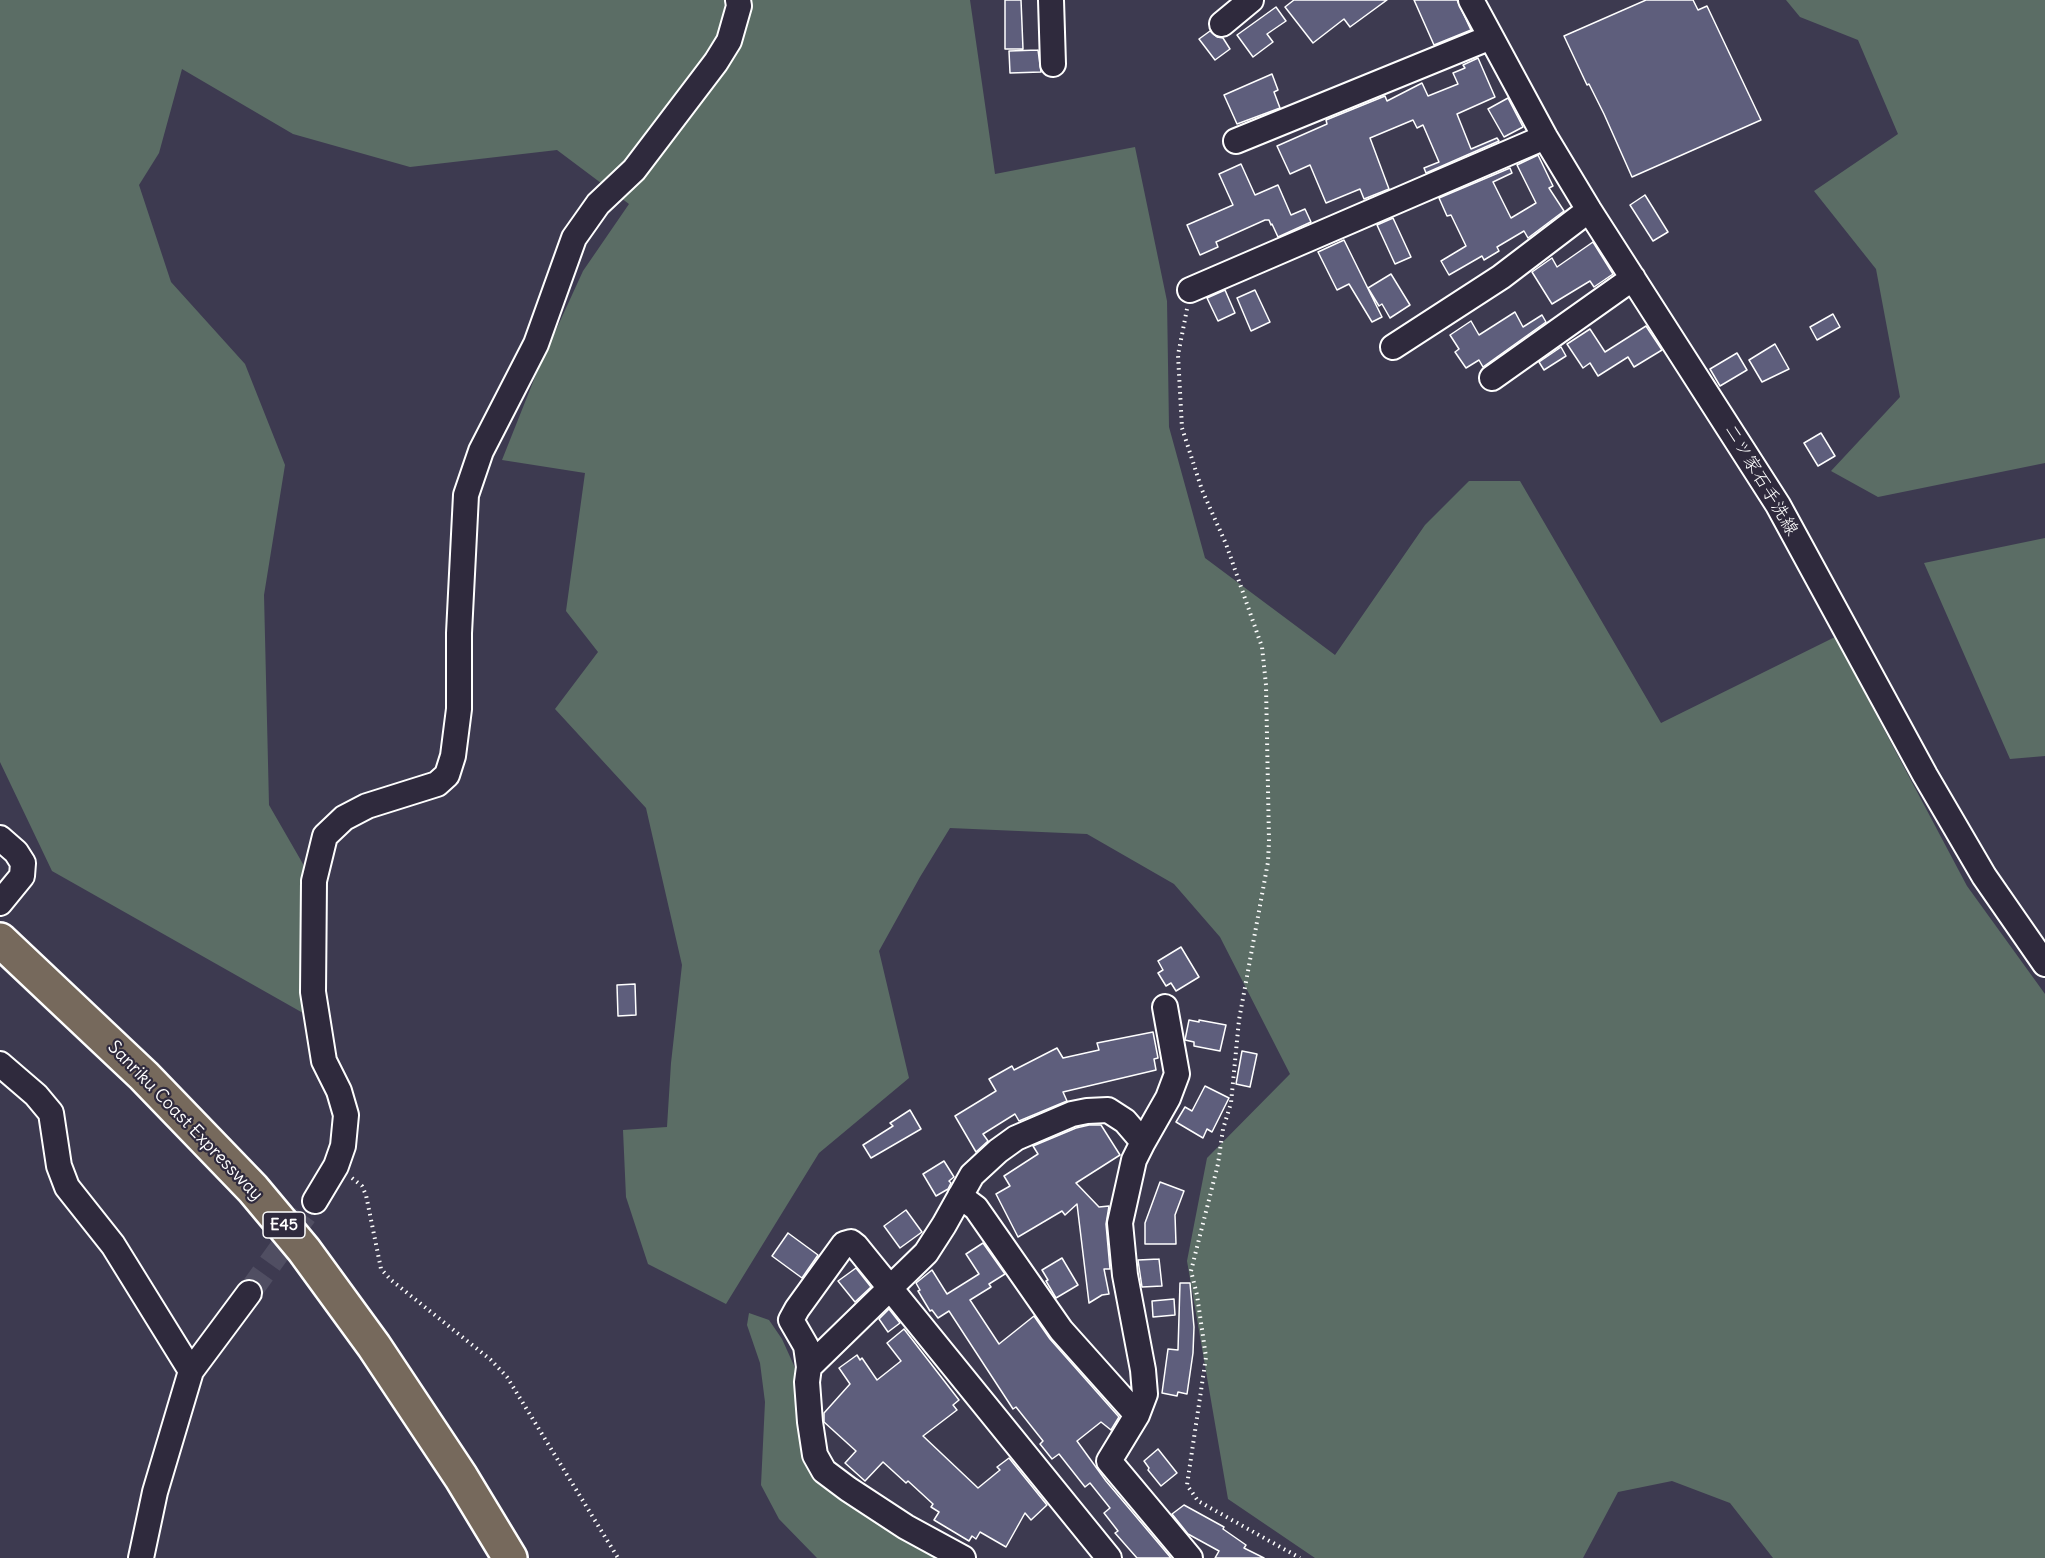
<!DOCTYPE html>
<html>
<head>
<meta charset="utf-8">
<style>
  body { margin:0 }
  canvas { display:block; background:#3d3a50 }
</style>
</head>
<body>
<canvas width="2045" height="1558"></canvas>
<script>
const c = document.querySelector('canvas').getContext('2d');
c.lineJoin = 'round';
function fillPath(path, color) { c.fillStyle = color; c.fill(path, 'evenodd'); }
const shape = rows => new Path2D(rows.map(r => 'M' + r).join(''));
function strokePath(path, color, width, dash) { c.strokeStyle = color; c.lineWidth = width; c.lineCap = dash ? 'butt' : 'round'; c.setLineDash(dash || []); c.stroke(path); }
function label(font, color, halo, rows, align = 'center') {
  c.font = font + ' Delius,"Klee One",sans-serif'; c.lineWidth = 4.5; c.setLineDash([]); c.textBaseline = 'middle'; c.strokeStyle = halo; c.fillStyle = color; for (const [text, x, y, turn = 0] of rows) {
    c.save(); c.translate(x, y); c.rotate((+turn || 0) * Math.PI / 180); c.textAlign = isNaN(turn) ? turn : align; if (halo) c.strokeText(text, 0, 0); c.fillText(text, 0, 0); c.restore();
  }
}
fillPath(shape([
  [0,0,970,0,995,174,1135,147,1167,301,1169,427,1205,558,1335,655,1425,525,1469,481,1520,481,1661,723,1835,637,1967,886,2045,994,2045,1558,1773,1558,1730,1503,1672,1481,1618,1492,1583,1558,1315,1558,1228,1499,1187,1261,1207,1158,1290,1074,1220,937,1174,884,1087,834,950,828,920,877,879,951,909,1078,819,1153,726,1304,648,1264,626,1197,623,1130,667,1127,671,1063,682,965,646,808,555,709,598,652,566,611,585,473,502,460,539,367,583,271,629,204,557,150,410,167,293,134,182,69,159,153,139,185,171,282,245,364,285,465,264,595,269,805,303,864,327,999,303,1013,52,871,0,762],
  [1786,0,2045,0,2045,463,1878,497,1831,471,1900,397,1876,269,1814,191,1898,134,1858,40,1800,17],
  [2045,538,2045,756,2010,759,1924,563],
  [749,1313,769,1320,782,1339,796,1370,801,1431,808,1461,944,1558,817,1558,779,1519,761,1485,765,1402,760,1363,747,1325]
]), '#5b6d65');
const building = shape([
  [1005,0,1021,0,1023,49,1005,49,1005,0],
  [1294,0,1387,0,1350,27,1344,19,1313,43,1285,7,1294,0],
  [1414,0,1457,0,1471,30,1434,45,1414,0],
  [1646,0,1693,0,1698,10,1707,6,1761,120,1632,177,1604,114,1589,84,1587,85,1564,36,1646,0],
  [1276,7,1286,21,1267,34,1273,42,1253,57,1237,35,1276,7],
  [1210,31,1217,37,1223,38,1230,49,1215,60,1199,39,1210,31],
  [1038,50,1041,72,1010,73,1009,51,1038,50],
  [1478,58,1495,97,1457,114,1471,149,1497,138,1499,141,1426,173,1424,168,1439,162,1423,125,1417,128,1413,120,1370,138,1389,189,1364,199,1360,189,1326,203,1310,165,1290,174,1277,146,1327,124,1326,120,1385,96,1387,101,1422,83,1428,96,1458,84,1453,73,1465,68,1463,65,1478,58],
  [1272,74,1278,90,1274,92,1280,108,1237,124,1224,95,1272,74],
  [1508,98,1523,127,1504,137,1488,109,1508,98],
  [1538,155,1553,186,1549,188,1564,211,1528,238,1524,231,1497,247,1499,251,1484,260,1482,256,1449,275,1441,261,1466,246,1451,215,1447,216,1439,198,1510,168,1512,173,1493,182,1511,218,1536,203,1517,165,1538,155],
  [1241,164,1255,195,1278,185,1291,215,1305,209,1311,222,1278,237,1272,224,1271,225,1269,220,1265,220,1216,242,1218,247,1200,255,1187,225,1233,205,1219,174,1241,164],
  [1645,195,1668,232,1653,241,1630,205,1645,195],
  [1393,218,1411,257,1395,264,1377,225,1393,218],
  [1344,240,1382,317,1372,322,1349,284,1337,290,1318,252,1344,240],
  [1593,242,1613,274,1594,287,1590,281,1552,304,1532,272,1552,258,1557,267,1593,242],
  [1391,274,1410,305,1390,318,1382,304,1379,306,1368,288,1391,274],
  [1225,290,1235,313,1218,321,1207,298,1225,290],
  [1255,290,1270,322,1251,331,1237,298,1255,290],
  [1515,312,1523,327,1542,315,1546,322,1483,367,1479,360,1466,368,1455,352,1459,349,1450,335,1471,321,1479,335,1515,312],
  [1833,314,1840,327,1817,340,1810,327,1833,314],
  [1646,326,1662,350,1634,367,1628,357,1598,376,1590,363,1583,368,1567,344,1590,329,1605,352,1646,326],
  [1775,344,1789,369,1762,382,1749,360,1775,344],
  [1561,347,1566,356,1544,370,1539,362,1561,347],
  [1737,353,1747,370,1720,386,1710,369,1737,353],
  [1821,433,1835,456,1818,466,1804,443,1821,433],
  [1181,947,1199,977,1176,991,1171,983,1166,986,1158,973,1163,970,1158,961,1181,947],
  [635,984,636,1015,618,1016,617,985,635,984],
  [1189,1020,1199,1022,1199,1020,1226,1025,1220,1051,1194,1046,1194,1042,1185,1040,1189,1020],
  [1153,1032,1158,1058,1154,1059,1156,1070,1063,1092,1067,1101,1019,1121,1015,1114,983,1134,988,1141,976,1152,955,1116,996,1091,989,1079,1012,1066,1014,1070,1057,1048,1063,1058,1099,1050,1097,1043,1153,1032],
  [1242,1051,1257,1054,1250,1087,1236,1084,1242,1051],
  [1205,1086,1229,1098,1212,1132,1207,1129,1203,1138,1176,1122,1185,1107,1192,1111,1205,1086],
  [910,1110,921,1129,871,1158,863,1145,893,1126,890,1123,910,1110],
  [1089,1125,1101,1125,1120,1155,1076,1183,1099,1207,1109,1206,1106,1224,1110,1269,1104,1269,1109,1294,1102,1295,1089,1303,1077,1204,1065,1215,1062,1211,1018,1237,996,1194,1010,1186,1004,1176,1038,1154,1033,1146,1076,1128,1089,1125],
  [944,1161,954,1177,949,1181,951,1183,948,1189,936,1196,923,1174,944,1161],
  [1160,1182,1184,1191,1175,1215,1176,1244,1145,1244,1145,1223,1160,1182],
  [906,1210,922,1232,900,1248,884,1226,906,1210],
  [788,1233,818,1255,802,1278,772,1256,788,1233],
  [983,1243,1005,1274,989,1284,991,1287,970,1300,999,1344,1034,1316,1050,1339,1119,1417,1111,1430,1101,1422,1077,1441,1106,1481,1171,1558,1137,1558,1115,1533,1118,1531,1104,1513,1110,1508,1090,1483,1085,1487,1059,1454,1052,1459,1040,1444,1043,1441,1016,1407,1013,1409,949,1311,938,1318,932,1310,930,1311,918,1291,920,1290,916,1283,932,1270,947,1294,979,1274,966,1254,983,1243],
  [1062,1258,1078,1285,1056,1298,1046,1281,1048,1280,1042,1270,1062,1258],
  [1159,1259,1162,1286,1142,1287,1138,1260,1159,1259],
  [856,1268,871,1287,855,1302,838,1281,856,1268],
  [1180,1283,1190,1283,1194,1327,1193,1353,1187,1394,1178,1392,1177,1396,1162,1393,1168,1349,1178,1350,1180,1283],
  [1174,1299,1175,1315,1153,1317,1152,1301,1174,1299],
  [889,1309,900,1323,888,1332,879,1319,889,1309],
  [904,1329,959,1400,953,1405,957,1410,923,1436,978,1488,1000,1470,997,1467,1009,1458,1047,1505,1031,1520,1025,1513,1006,1547,980,1532,976,1539,972,1536,969,1541,934,1520,939,1512,931,1507,933,1504,908,1481,906,1483,883,1462,865,1481,845,1463,856,1451,824,1422,824,1413,850,1384,839,1368,857,1355,860,1360,862,1358,877,1380,901,1361,887,1343,904,1329],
  [1158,1449,1177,1473,1161,1486,1148,1470,1149,1468,1144,1461,1158,1449],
  [1184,1505,1224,1527,1223,1529,1246,1545,1244,1548,1264,1558,1215,1558,1219,1551,1188,1534,1172,1514,1184,1505]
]);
fillPath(building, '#5e5e7c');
strokePath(building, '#fff', 1.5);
strokePath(shape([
  [249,1293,315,1201]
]), '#504e62', 24, [24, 12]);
const minor = shape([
  [1051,0,1053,64],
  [1471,0,1545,137,1589,210,1778,505,1925,775,1984,876,2045,964],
  [1222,24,1251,0],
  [1236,141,1491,37],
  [1190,290,1545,137],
  [1393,347,1501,277,1589,210],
  [1492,378,1633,278],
  [0,838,16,852,23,863,22,876,0,903],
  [0,1064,36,1095,51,1113,59,1166,67,1187,113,1245,191,1371],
  [1143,1142,1168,1098,1177,1074,1165,1007],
  [960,1196,976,1208,1061,1330,1137,1415],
  [315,1201,336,1166,343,1146,346,1115,339,1091,324,1061,313,992,314,881,325,836,344,818,367,806,437,784,447,775,453,756,459,709,459,633,466,495,481,451,536,344,574,238,598,204,634,170,716,62,729,41,739,6,738,0],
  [809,1367,806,1346,791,1320,797,1309,844,1244,851,1242,856,1246,1109,1558],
  [141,1558,155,1492,191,1371,249,1293],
  [963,1558,906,1527,848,1489,824,1471,815,1455,810,1422,807,1382,809,1367,926,1253,944,1225,972,1175,998,1151,1016,1138,1072,1114,1087,1111,1108,1110,1125,1121,1143,1142,1134,1160,1120,1223,1125,1275,1143,1370,1145,1394,1137,1415,1109,1461,1190,1558]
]);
const highway = shape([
  [0,940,144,1076,253,1189,304,1250,374,1346,461,1477,510,1558]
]);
strokePath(minor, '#fff', 28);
strokePath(highway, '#fff', 38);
strokePath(shape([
  [1187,309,1178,355,1182,428,1202,490,1226,544,1262,647,1266,685,1269,841,1268,862,1239,1020,1231,1103,1223,1129,1218,1164,1191,1271,1197,1295,1206,1357,1187,1485,1198,1501,1300,1558],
  [352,1178,362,1186,366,1195,381,1269,391,1280,491,1360,507,1377,618,1558]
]), '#fff', 4, [1.5, 4.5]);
strokePath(minor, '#2f2a3d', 24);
strokePath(highway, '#76695c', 33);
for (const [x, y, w] of [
  [284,1225,42]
]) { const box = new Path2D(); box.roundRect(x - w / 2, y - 13, w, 26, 4.5); c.fillStyle = '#2f2a3d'; c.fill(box); strokePath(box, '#fff', 1.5); }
label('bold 16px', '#fff', null, [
  ["E45",284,1225]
]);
label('18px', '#fff', '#2f2a3d', [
  ["二ツ家石手洗線",1761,480,59],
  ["Sanriku Coast Expressway",185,1121,46]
]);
</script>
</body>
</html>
